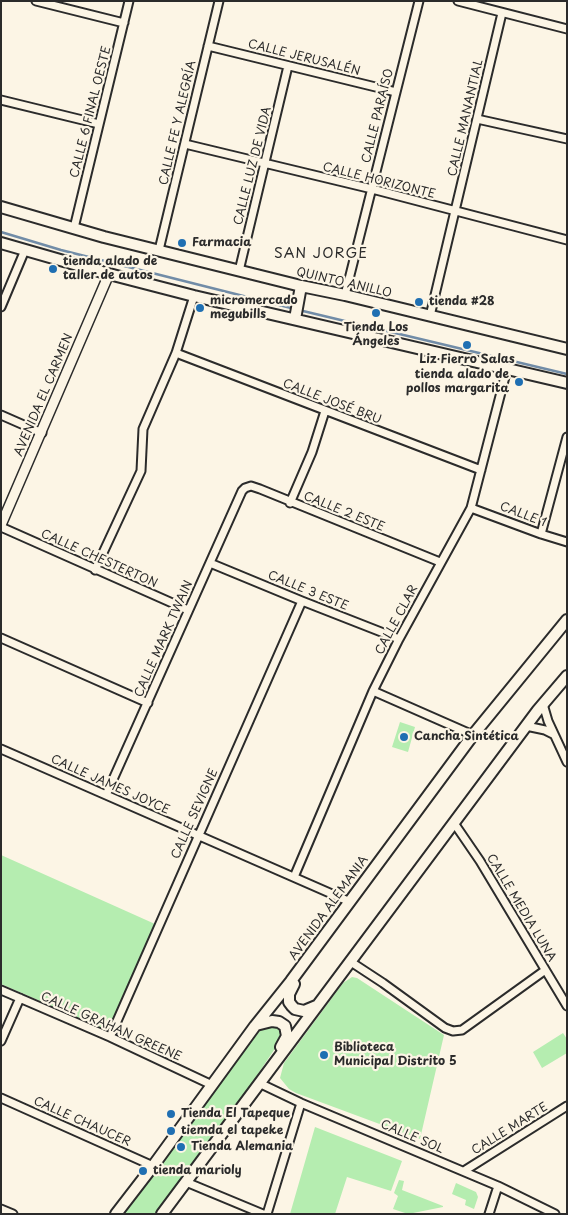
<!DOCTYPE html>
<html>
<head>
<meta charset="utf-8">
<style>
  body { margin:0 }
  #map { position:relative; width:568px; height:1215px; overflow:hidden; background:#fcf5e5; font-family:"Playpen Sans",sans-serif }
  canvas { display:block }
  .frame { position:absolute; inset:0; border:2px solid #2b2b2b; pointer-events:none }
</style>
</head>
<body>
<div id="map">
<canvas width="568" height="1215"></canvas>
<div class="frame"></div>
</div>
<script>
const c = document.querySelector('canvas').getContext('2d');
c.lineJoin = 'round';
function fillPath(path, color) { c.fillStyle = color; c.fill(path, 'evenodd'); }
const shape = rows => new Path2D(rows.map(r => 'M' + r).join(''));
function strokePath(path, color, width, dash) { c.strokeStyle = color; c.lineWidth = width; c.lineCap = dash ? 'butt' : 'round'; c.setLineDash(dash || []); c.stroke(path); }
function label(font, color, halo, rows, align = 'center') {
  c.font = font + ' "Playpen Sans",sans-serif'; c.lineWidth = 4.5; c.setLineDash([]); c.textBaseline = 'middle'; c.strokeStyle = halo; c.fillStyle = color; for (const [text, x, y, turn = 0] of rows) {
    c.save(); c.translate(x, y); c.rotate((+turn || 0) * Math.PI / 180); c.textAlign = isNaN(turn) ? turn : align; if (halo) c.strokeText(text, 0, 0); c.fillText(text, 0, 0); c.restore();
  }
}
fillPath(shape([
  [400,722,415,727,408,752,392,747],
  [1,855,155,924,109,1031,1,984],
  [352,977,357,978,444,1035,420,1139,296,1093,289,1089,280,1078,284,1063,343,983],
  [275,1026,281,1029,282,1038,240,1101,156,1214,124,1214,261,1029],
  [563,1033,567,1039,567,1053,542,1068,533,1052],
  [315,1127,402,1161,391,1191,347,1177,335,1214,290,1214],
  [399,1180,404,1181,402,1190,443,1206,443,1207,408,1214,393,1209,398,1196,394,1193],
  [456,1183,476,1192,478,1197,474,1209,465,1205,466,1200,452,1194]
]), '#b5edb0');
strokePath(shape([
  [1,232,61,250,291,308],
  [303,311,567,374]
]), '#718ca7', 2.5);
const minor = shape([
  [36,1,124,23],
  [458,1,567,29],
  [208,46,396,92],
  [1,100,99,124],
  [477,119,567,139],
  [185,144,372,189,567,240],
  [74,228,129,1],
  [159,250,219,1],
  [239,271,288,66],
  [345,295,419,1],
  [1,307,25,250],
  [430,316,502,13],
  [176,353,481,470],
  [1,415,42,433],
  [290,503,312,452,325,411],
  [471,508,541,534,567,542],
  [1,527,188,610],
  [541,534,567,437],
  [210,563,302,601,399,639],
  [95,570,141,471,143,429,176,353,194,296],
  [1,638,148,703],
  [373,691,473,735],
  [543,704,548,721,567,762],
  [526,726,545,730,553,734],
  [1,749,348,901],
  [106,795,242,491,245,488,251,486,260,489,440,562],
  [454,823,480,861,567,1006],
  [294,877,373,691,399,639,471,508,507,369],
  [351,962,383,983,445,1028,453,1031,462,1030,544,971],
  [1,990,110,1037,212,1085],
  [110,1037,302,601],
  [1,1041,20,998],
  [259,1083,301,1103,498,1186,555,1214],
  [1,1098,153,1166],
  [464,1171,567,1106],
  [186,1182,263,1214],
  [1,1209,13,1214],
  [267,1214,301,1103],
  [489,1214,498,1186]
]);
const tertiary = shape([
  [1,525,109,274]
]);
const secondary = shape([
  [1,207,104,237,301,286,345,295,567,349],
  [1,243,109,274,194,296,567,383],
  [295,319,301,286],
  [294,984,289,994,289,1002,292,1006,295,1009,304,1011,316,1006],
  [256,1025,272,1021,279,1022,285,1026,287,1036,281,1047],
  [116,1214,153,1166,255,1026,291,981,473,735,567,620],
  [162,1214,538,710,567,676]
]);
strokePath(minor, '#2b2b2b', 11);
strokePath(tertiary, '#2b2b2b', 12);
strokePath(secondary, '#2b2b2b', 14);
strokePath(minor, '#fcf5e5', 7);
strokePath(tertiary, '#fcf5e5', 9);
strokePath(secondary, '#fcf5e5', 10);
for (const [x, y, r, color] of [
  [182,243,5,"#1f6fb2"],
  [53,269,5,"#1f6fb2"],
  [419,302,5,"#1f6fb2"],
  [200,308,5,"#1f6fb2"],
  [376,313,5,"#1f6fb2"],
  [467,345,5,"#1f6fb2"],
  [519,382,5,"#1f6fb2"],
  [404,737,5,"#1f6fb2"],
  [324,1055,5,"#1f6fb2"],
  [171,1114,5,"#1f6fb2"],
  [171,1131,5,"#1f6fb2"],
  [181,1147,5,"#1f6fb2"],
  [143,1171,5,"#1f6fb2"]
]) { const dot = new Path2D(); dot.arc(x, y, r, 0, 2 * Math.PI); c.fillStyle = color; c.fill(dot); strokePath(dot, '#fcf5e5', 2); }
label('12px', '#2b2b2b', '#fcf5e5', [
  ["CALLE JERUSALÉN",304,58,14],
  ["CALLE 6 FINAL OESTE",91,112,-76],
  ["CALLE PARAÍSO",378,116,-76],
  ["CALLE MANANTIAL",466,118,-77],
  ["CALLE FE Y ALEGRÍA",178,123,-77],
  ["CALLE LUZ DE VIDA",253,166,-76],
  ["CALLE HORIZONTE",379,181,14],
  ["QUINTO ANILLO",344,283,13],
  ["AVENIDA EL CARMEN",44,395,-67],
  ["CALLE JOSÉ BRU",332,402,21],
  ["CALLE 2 ESTE",344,512,22],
  ["CALLE 1",523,515,21],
  ["CALLE CHESTERTON",99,559,24],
  ["CALLE 3 ESTE",308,591,22],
  ["CALLE CLAR",397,620,-62],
  ["CALLE MARK TWAIN",164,639,-66],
  ["CALLE JAMES JOYCE",110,785,24],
  ["CALLE SEVIGNE",195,814,-66],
  ["AVENIDA ALEMANIA",329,908,-54],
  ["CALLE MEDIA LUNA",521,908,59],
  ["CALLE GRAHAN GREENE",111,1027,24],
  ["CALLE CHAUCER",82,1122,24],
  ["CALLE MARTE",510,1129,-32],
  ["CALLE SOL",412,1137,23]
]);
label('bold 12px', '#2b2b2b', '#fcf5e5', [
  ["Farmacia",192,243],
  ["tienda alado de",63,262],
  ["taller de autos",63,276],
  ["micromercado",210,301],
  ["megubills",210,315],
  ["tienda #28",429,302],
  ["Tienda Los",376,328,"center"],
  ["Ángeles",376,342,"center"],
  ["Liz Fierro Salas",467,360,"center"],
  ["tienda alado de",509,375,"right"],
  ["pollos margarita",509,389,"right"],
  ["Cancha Sintética",414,737],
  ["Biblioteca",334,1048],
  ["Municipal Distrito 5",334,1062],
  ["Tienda El Tapeque",181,1114],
  ["tiemda el tapeke",181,1131],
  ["Tienda Alemania",191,1147],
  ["tienda marioly",153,1171]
], 'left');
c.letterSpacing = '1px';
label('14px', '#2b2b2b', '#fcf5e5', [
  ["SAN JORGE",321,254]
]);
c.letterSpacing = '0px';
</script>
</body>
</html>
